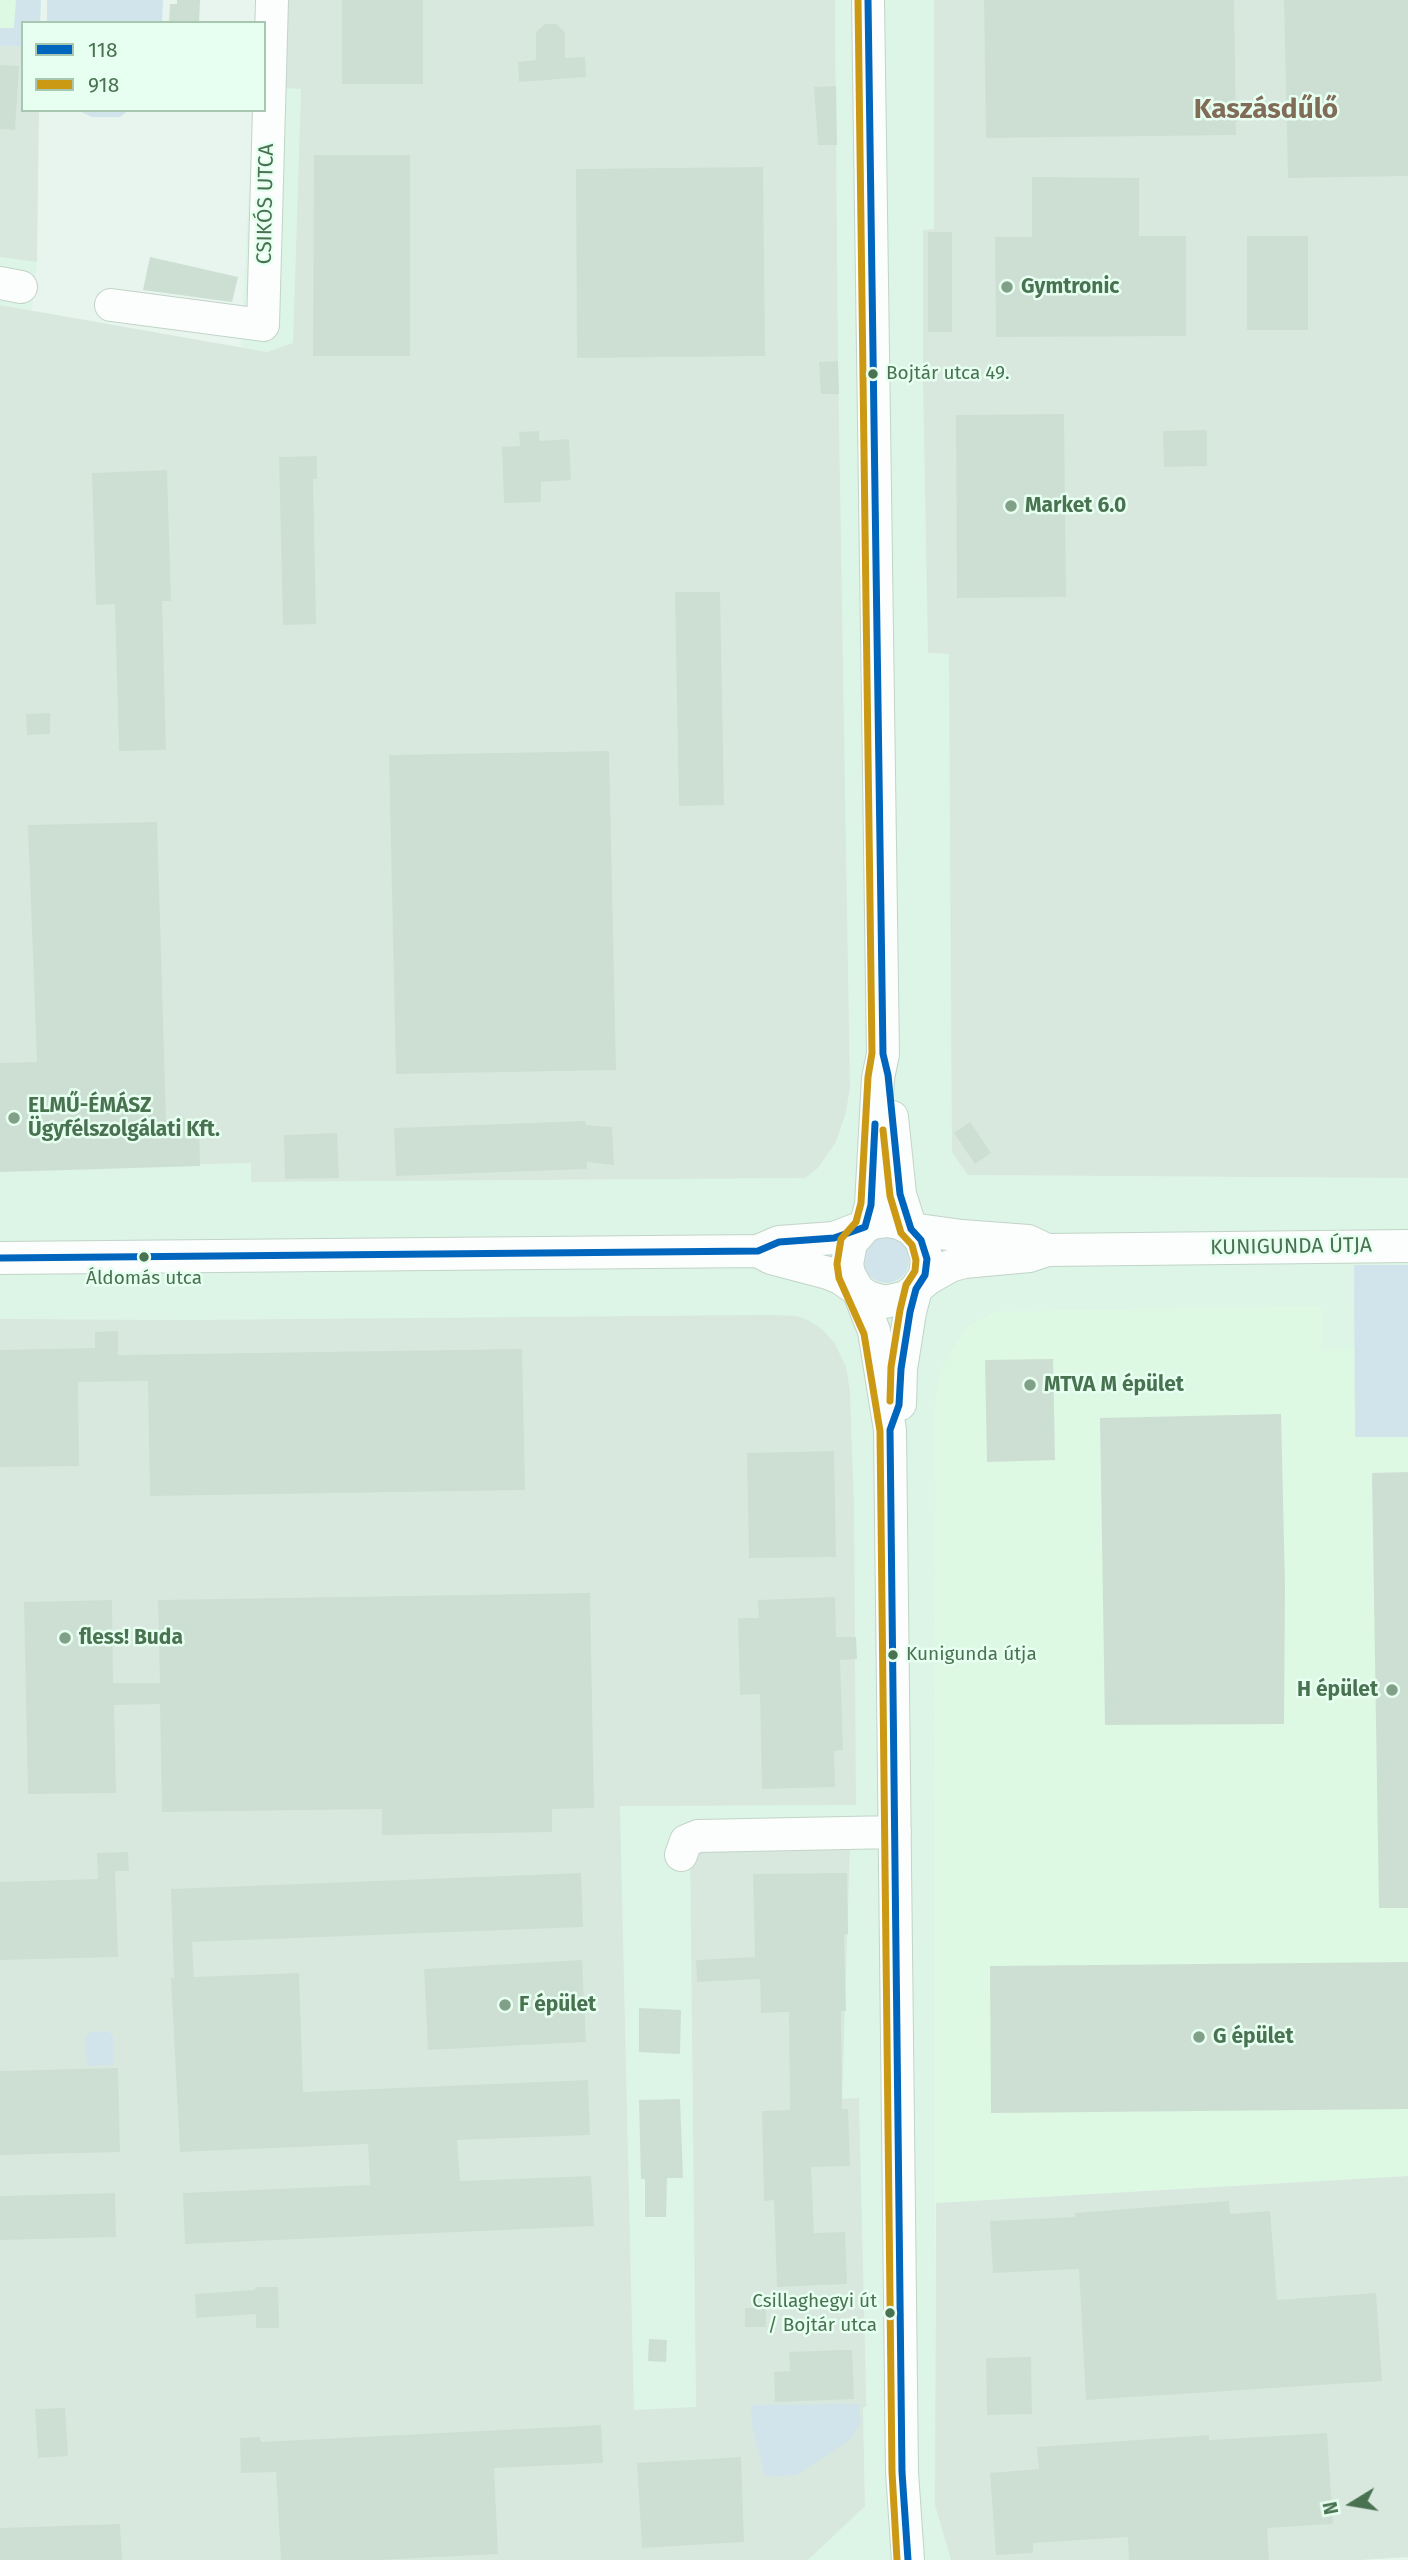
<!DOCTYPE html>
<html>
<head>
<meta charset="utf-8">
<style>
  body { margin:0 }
  #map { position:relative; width:1408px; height:2560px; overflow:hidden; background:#e7f5ee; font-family:"Fira Sans",sans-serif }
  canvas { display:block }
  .legend { position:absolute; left:21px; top:21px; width:245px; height:91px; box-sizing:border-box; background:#e7fff1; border:2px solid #a8c7b1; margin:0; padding:9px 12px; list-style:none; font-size:21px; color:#497251 }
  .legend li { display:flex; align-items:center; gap:14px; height:35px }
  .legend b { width:35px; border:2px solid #a8c7b1 }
  .north { position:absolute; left:1317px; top:2469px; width:70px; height:70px; -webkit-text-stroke:5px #e7fff1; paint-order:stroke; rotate:259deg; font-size:19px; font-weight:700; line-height:28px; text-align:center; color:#497251 }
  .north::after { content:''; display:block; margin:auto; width:24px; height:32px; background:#497251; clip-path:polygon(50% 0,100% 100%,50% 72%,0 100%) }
</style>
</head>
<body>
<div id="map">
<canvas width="1408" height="2560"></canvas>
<ul class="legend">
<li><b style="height:9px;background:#0065bd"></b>118</li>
<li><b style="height:9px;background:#cc9914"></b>918</li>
</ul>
<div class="north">N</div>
</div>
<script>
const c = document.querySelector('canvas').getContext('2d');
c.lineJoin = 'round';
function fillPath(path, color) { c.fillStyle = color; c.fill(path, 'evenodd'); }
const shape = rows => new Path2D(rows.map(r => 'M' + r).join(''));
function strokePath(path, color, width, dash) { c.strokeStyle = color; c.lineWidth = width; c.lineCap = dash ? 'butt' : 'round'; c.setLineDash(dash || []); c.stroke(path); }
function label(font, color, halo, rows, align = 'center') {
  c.font = font + ' "Fira Sans",sans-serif'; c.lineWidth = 5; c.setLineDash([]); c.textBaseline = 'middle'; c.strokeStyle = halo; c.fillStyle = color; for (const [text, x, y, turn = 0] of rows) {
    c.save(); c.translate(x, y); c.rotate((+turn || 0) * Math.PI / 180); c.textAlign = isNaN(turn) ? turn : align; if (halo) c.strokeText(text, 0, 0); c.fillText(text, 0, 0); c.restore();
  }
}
fillPath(shape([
  [835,0,934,0,934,229,923,230,928,653,949,654,968,1175,1408,1178,1408,1306,1356,1349,1321,1349,1320,1306,995,1312,966,1328,941,1370,935,1409,935,2505,951,2560,808,2560,865,2505,863,2407,866,2389,859,2099,841,2099,850,1847,690,1850,696,2408,634,2410,620,1806,854,1505,850,1392,597,1318,187,1320,0,1319,0,1169,252,1163,251,1182,805,1178,818,1168,836,1142,846,1112,850,1088,838,361],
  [284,88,301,88,293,343,267,352,241,347,253,110,264,110],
  [0,257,37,262,32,310,0,305]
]), '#dcf5e6');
fillPath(shape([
  [0,0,41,0,40,23,23,23,23,47,0,46],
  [1321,1306,1321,1349,1356,1348,1408,1306,1408,2176,936,2203,935,1409,941,1370,966,1328,994,1312]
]), '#ddf8e3');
fillPath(shape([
  [287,0,835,0,838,361,850,1088,846,1112,836,1142,818,1168,805,1178,251,1182,251,1163,0,1169,0,305,267,352,293,343,301,89,283,88],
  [934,0,1408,0,1408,1178,968,1175,952,1152,949,654,928,653,923,376,923,230,934,229],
  [0,46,23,47,23,110,39,110,37,262,0,257],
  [772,1315,796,1316,808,1320,823,1330,835,1344,846,1367,850,1392,854,1505,856,1805,620,1806,634,2410,696,2407,690,1850,850,1846,842,2099,859,2098,866,2389,866,2407,863,2407,865,2506,808,2560,0,2560,0,1319,187,1320],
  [1408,2176,1408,2557,1360,2560,951,2560,935,2505,936,2203]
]), '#d8e8de');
fillPath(shape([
  [16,0,41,0,40,23,23,23,23,47,0,46,0,28,14,28],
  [47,0,163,0,162,23,47,23],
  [77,110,129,110,120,117,92,117],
  '863 1260a23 23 0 1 1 46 0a23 23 0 1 1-46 0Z',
  [1354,1265,1408,1265,1408,1437,1355,1437],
  [108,2031,113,2036,114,2065,87,2066,85,2037,90,2032],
  [859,2404,861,2423,850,2440,796,2475,765,2477,752,2426,751,2405]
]), '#d2e4eb');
fillPath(shape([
  [177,0,200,0,199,23,169,23,170,4,177,4],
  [342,0,423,0,423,84,342,84],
  [984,0,1234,0,1236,135,986,138],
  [1284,0,1408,0,1408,176,1288,178],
  [545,24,557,24,565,33,565,58,585,57,586,77,519,82,518,62,536,60,536,32],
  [0,65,19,66,15,130,0,129],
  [836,86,837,145,818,145,814,87],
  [314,155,410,155,410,356,313,356],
  [763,167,765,356,577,358,576,169],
  [1032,177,1139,178,1139,236,1186,236,1186,336,996,337,995,237,1032,237],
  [928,232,952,232,952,332,928,332],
  [1247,236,1308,236,1308,330,1247,330],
  [150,257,238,277,232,302,143,290],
  [838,361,839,394,821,394,819,362],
  [1064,414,1066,597,957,598,956,415],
  [1207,430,1207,466,1164,467,1163,431],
  [539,431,539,441,569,439,571,480,541,482,541,502,504,503,502,447,520,446,519,432],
  [317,456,317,479,313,479,316,624,283,625,279,457],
  [167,470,171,601,162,601,166,750,119,751,115,604,96,605,92,473],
  [675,592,720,592,724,805,679,806],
  [50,713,50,734,27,735,26,714],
  [609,751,616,1070,396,1074,389,755],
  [157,822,166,1120,199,1119,200,1166,0,1172,0,1063,37,1062,28,825],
  [585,1121,586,1125,612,1127,614,1165,587,1162,587,1169,396,1176,394,1128],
  [970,1122,991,1153,975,1164,954,1133],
  [337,1133,339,1178,285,1179,284,1135],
  [118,1331,118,1355,522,1349,525,1490,150,1496,148,1381,78,1382,79,1466,0,1467,0,1350,95,1348,95,1332],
  [1053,1359,1055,1460,987,1462,985,1360],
  [1281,1414,1285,1586,1284,1724,1105,1725,1100,1418],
  [834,1451,836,1557,749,1558,747,1453],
  [1408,1472,1408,1908,1379,1908,1372,1473],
  [590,1593,594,1808,552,1809,552,1832,382,1835,382,1809,162,1812,160,1704,114,1705,116,1793,28,1794,24,1602,112,1600,113,1683,160,1683,158,1600],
  [835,1597,836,1637,856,1637,857,1659,840,1660,843,1750,834,1751,835,1787,762,1789,760,1694,740,1695,738,1618,759,1618,758,1600],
  [128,1852,129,1871,115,1871,118,1957,0,1960,0,1882,98,1879,97,1853],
  [581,1873,583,1927,192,1942,194,1977,299,1973,303,2092,588,2080,590,2135,457,2140,460,2181,591,2176,594,2226,185,2244,183,2193,370,2185,368,2144,180,2152,171,1978,174,1978,171,1889],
  [847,1873,848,1934,844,1935,846,2011,841,2011,842,2109,848,2109,850,2166,811,2167,814,2233,845,2232,847,2284,777,2287,774,2200,764,2201,762,2111,790,2110,789,2012,761,2013,760,1979,697,1982,696,1960,755,1957,753,1874],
  [582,1960,586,2042,428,2050,424,1969],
  [1408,1962,1408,2109,991,2113,990,1966],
  [639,2008,681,2010,680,2054,639,2052],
  [118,2068,120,2152,0,2155,0,2071],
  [680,2099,683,2178,667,2178,666,2217,645,2217,645,2179,641,2179,639,2100],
  [115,2193,116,2237,0,2240,0,2196],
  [1229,2201,1230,2214,1270,2211,1277,2300,1376,2293,1382,2381,1086,2400,1079,2269,993,2273,990,2221,1075,2217,1075,2213],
  [255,2287,278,2287,279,2328,256,2328,256,2314,196,2318,195,2294,255,2290],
  [745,2308,766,2308,766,2327,745,2327],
  [649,2339,667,2340,666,2362,648,2361],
  [842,2350,852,2350,854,2399,775,2402,774,2372,790,2371,789,2352],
  [1031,2357,1032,2414,987,2415,986,2358],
  [65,2408,68,2456,38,2458,35,2409],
  [601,2425,603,2463,494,2468,498,2554,379,2560,281,2560,276,2472,241,2473,240,2438,260,2437,261,2442],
  [1327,2433,1333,2524,1267,2528,1269,2560,1129,2560,1128,2537,1033,2543,1033,2553,996,2555,990,2473,1039,2469,1037,2447,1209,2435,1209,2440],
  [741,2457,744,2542,642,2548,637,2463],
  [120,2524,122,2560,0,2560,0,2528]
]), '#cddfd3');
const minor = shape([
  [0,283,21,287],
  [111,305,263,325,272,0],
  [892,1117,900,1194,911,1229,921,1240,927,1259,925,1275,916,1289,910,1312,901,1369,900,1404],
  [865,1227,851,1243,847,1264,849,1274,858,1290,874,1331,890,1430,902,2472,908,2560],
  [865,1227,871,1205,878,1078,883,1054,868,0],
  [758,1251,771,1258,828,1273,840,1278,868,1297,885,1302,906,1297,929,1278,950,1266,964,1262,1029,1256,1047,1250,1408,1246],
  [0,1258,758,1251,779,1242,834,1238,873,1223,887,1221,899,1223,911,1229,962,1236,1028,1241,1047,1250],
  [681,1855,686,1841,698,1836,895,1832]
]);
strokePath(minor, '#c2d4c8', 34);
strokePath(minor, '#fbfefc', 32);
strokePath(shape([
  [868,0,883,1054,888,1075,900,1194,911,1229,921,1240,927,1259,925,1275,916,1289,910,1312,901,1369,899,1405,890,1430,902,2472,908,2560],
  [0,1258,758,1251,779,1242,834,1238,865,1227,871,1205,875,1124]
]), '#0065bd', 7);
strokePath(shape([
  [858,0,872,1053,868,1077,861,1203,856,1222,841,1239,837,1264,839,1278,864,1334,880,1431,892,2472,897,2560],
  [883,1130,890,1196,901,1233,912,1245,916,1260,915,1271,906,1285,900,1310,891,1367,890,1401]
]), '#cc9914', 7);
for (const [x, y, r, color] of [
  [1007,287,7,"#80a088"],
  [873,374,6,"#497251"],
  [1011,506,7,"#80a088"],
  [14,1118,7,"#80a088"],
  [144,1257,6,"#497251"],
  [1030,1385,7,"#80a088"],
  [65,1638,7,"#80a088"],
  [893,1655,6,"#497251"],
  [1392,1690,7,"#80a088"],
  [505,2005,7,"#80a088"],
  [1199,2037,7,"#80a088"],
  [890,2313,6,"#497251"]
]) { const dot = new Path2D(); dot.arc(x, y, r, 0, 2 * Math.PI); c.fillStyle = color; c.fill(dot); strokePath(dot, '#e7fff1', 2.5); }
label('19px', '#497251', '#e7fff1', [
  ["Bojtár utca 49.",886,374],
  ["Áldomás utca",144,1279,"center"],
  ["Kunigunda útja",906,1655],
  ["Csillaghegyi út",877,2302,"right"],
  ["/ Bojtár utca",877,2326,"right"]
], 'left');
label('21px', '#497251', '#e7fff1', [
  ["CSIKÓS UTCA",266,204,-89],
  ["KUNIGUNDA ÚTJA",1291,1247,-1]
]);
label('bold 21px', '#497251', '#e7fff1', [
  ["Gymtronic",1021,287],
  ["Market 6.0",1025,506],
  ["ELMŰ-ÉMÁSZ",28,1106],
  ["Ügyfélszolgálati Kft.",28,1130],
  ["MTVA M épület",1044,1385],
  ["fless! Buda",79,1638],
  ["H épület",1378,1690,"right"],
  ["F épület",519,2005],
  ["G épület",1213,2037]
], 'left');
label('bold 28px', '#816c58', '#e7fff1', [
  ["Kaszásdűlő",1266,110]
]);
</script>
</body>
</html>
